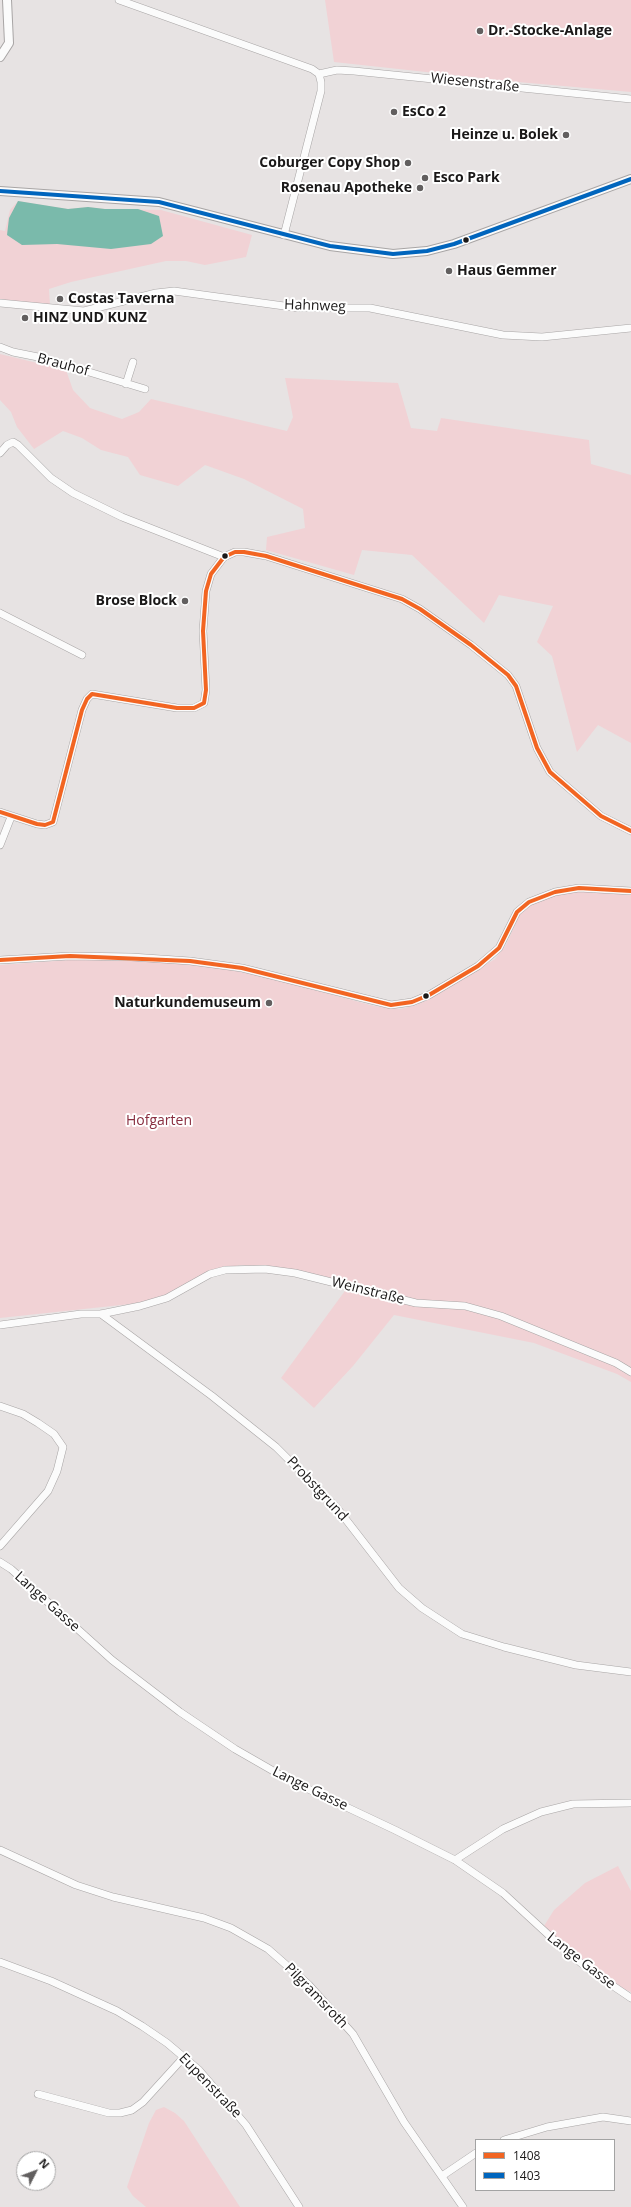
<!DOCTYPE html>
<html>
<head>
<meta charset="utf-8">
<style>
  body { margin:0 }
  #map { position:relative; width:631px; height:2207px; overflow:hidden; background:#e7e3e3; font-family:"Open Sans",sans-serif }
  canvas { display:block }
  .legend { position:absolute; left:475px; top:2139px; width:140px; height:52px; box-sizing:border-box; background:#fff; border:1px solid #a3a3a3; margin:0; padding:5px 7px; list-style:none; font-size:12px; color:#1a1818 }
  .legend li { display:flex; align-items:center; gap:8px; height:20px }
  .legend b { width:20px; border:1px solid #a3a3a3 }
  .north { position:absolute; left:16px; top:2151px; width:40px; height:40px; box-sizing:border-box; background:#fff; border:1px solid #a3a3a3; border-radius:50%; rotate:48deg; font-size:11px; font-weight:700; line-height:16px; text-align:center; color:#1a1818 }
  .north::after { content:''; display:block; margin:auto; width:14px; height:18px; background:#625f5f; clip-path:polygon(50% 0,100% 100%,50% 72%,0 100%) }
</style>
</head>
<body>
<div id="map">
<canvas width="631" height="2207"></canvas>
<ul class="legend">
<li><b style="height:5px;background:#f26522"></b>1408</li>
<li><b style="height:5px;background:#0065bd"></b>1403</li>
</ul>
<div class="north">N</div>
</div>
<script>
const c = document.querySelector('canvas').getContext('2d');
c.lineJoin = 'round';
function fillPath(path, color) { c.fillStyle = color; c.fill(path, 'evenodd'); }
const shape = rows => new Path2D(rows.map(r => 'M' + r).join(''));
function strokePath(path, color, width, dash) { c.strokeStyle = color; c.lineWidth = width; c.lineCap = dash ? 'butt' : 'round'; c.setLineDash(dash || []); c.stroke(path); }
function label(font, color, halo, rows, align = 'center') {
  c.font = font + ' "Open Sans",sans-serif'; c.lineWidth = 4; c.setLineDash([]); c.textBaseline = 'middle'; c.strokeStyle = halo; c.fillStyle = color; for (const [text, x, y, turn = 0] of rows) {
    c.save(); c.translate(x, y); c.rotate((+turn || 0) * Math.PI / 180); c.textAlign = isNaN(turn) ? turn : align; if (halo) c.strokeText(text, 0, 0); c.fillText(text, 0, 0); c.restore();
  }
}
fillPath(shape([
  [325,0,631,0,631,92,518,82,334,62],
  [18,201,68,209,88,207,105,209,161,210,252,235,246,257,205,265,186,261,166,261,71,282,49,289,50,306,0,299,0,230,5,231,10,210],
  [0,354,66,370,73,390,90,408,122,419,139,412,151,399,287,431,293,417,285,378,398,383,411,428,437,431,441,418,589,440,591,464,631,475,631,743,598,725,577,752,552,656,537,642,553,606,499,595,484,623,412,555,362,550,354,575,266,550,267,537,305,528,303,509,244,479,205,465,178,486,140,475,128,457,101,450,82,438,63,431,34,449,17,427,11,412,0,400],
  [576,891,631,895,631,1382,617,1374,534,1343,394,1315,353,1366,314,1408,281,1378,350,1284,267,1267,242,1265,215,1269,171,1293,140,1303,0,1318,0,965,69,960,152,961,222,968,278,980,374,1006,401,1009,416,1005,435,996,495,959,506,945,520,914,529,905,557,894],
  [618,1866,631,1891,631,1992,617,1986,568,1948,544,1926,554,1910,585,1883],
  [164,2107,175,2113,184,2121,240,2207,146,2207,133,2196,127,2187,149,2123,156,2110]
]), '#f1d2d5');
fillPath(shape([
  [18,201,68,209,88,207,105,209,138,209,159,216,163,236,151,244,111,249,57,244,22,245,7,235,9,218]
]), '#7abaab');
const minor = shape([
  [119,0,312,69,319,74,321,82,321,91,284,235],
  [319,74,337,70,354,71,631,99],
  [0,303,84,311,156,293,174,291,299,308,370,308,503,335,542,337,631,328],
  [0,347,13,352,43,358,145,389],
  [126,384,133,362],
  [0,453,7,445,13,442,18,445,51,478,73,493,122,517,224,557],
  [0,613,82,655],
  [0,812,37,824,45,825,53,822,82,710,87,699,92,694,177,708,194,708,204,703,206,690,203,631,206,591,211,574,224,557,235,552,244,552,266,556,402,599,420,609,471,645,508,675,516,686,537,748,550,772,601,816,631,831],
  [0,845,11,817],
  [0,960,70,956,131,957,190,961,242,968,391,1005,412,1002,429,995,478,966,499,948,517,912,529,902,555,892,579,888,631,891],
  [101,1314,212,1396,276,1447,337,1508,399,1588,422,1608,462,1634,504,1647,576,1665,631,1672],
  [0,1325,81,1314,101,1314,140,1306,167,1298,210,1274,225,1270,265,1269,295,1273,416,1303,465,1306,501,1316,616,1363,631,1372],
  [0,1406,23,1414,38,1423,54,1434,63,1447,57,1471,48,1491,0,1546],
  [0,1562,11,1569,112,1660,180,1712,235,1749,289,1780,395,1830,455,1860,503,1893,566,1951,591,1971,631,1998],
  [0,1850,76,1885,113,1897,204,1918,231,1928,268,1949,309,1985,353,2034,404,2122,463,2207],
  [455,1860,503,1829,541,1812,573,1804,631,1803],
  [0,1962,51,1981,117,2011,142,2026,167,2043,199,2070,246,2125,299,2207],
  [38,2094,109,2113,120,2113,132,2110,143,2102,184,2057],
  [504,2140,547,2127,603,2117,631,2121],
  [442,2176,476,2153]
]);
const tertiary = shape([
  [0,57,9,43,7,0],
  [0,191,159,202,330,246,393,254,427,251,454,244,631,179]
]);
strokePath(minor, '#a8a5a5', 8);
strokePath(tertiary, '#a8a5a5', 10);
strokePath(minor, '#fbfbfb', 7);
strokePath(tertiary, '#fbfbfb', 8);
strokePath(shape([
  [0,812,37,824,45,825,53,822,82,710,87,699,92,694,177,708,194,708,204,703,206,690,203,631,206,591,211,574,224,557,235,552,244,552,266,556,402,599,420,609,471,645,508,675,516,686,537,748,550,772,601,816,631,831],
  [0,960,70,956,190,961,242,968,391,1005,412,1002,429,995,478,966,499,948,517,912,529,902,555,892,579,888,631,891]
]), '#f26522', 4);
strokePath(shape([
  [0,191,159,202,330,246,393,254,427,251,454,244,631,179]
]), '#0065bd', 4);
for (const [x, y, r, color] of [
  [480,31,4,"#625f5f"],
  [394,112,4,"#625f5f"],
  [566,135,4,"#625f5f"],
  [408,163,4,"#625f5f"],
  [425,178,4,"#625f5f"],
  [420,188,4,"#625f5f"],
  [466,240,3.5,"#1a1818"],
  [449,271,4,"#625f5f"],
  [60,299,4,"#625f5f"],
  [25,318,4,"#625f5f"],
  [225,556,3.5,"#1a1818"],
  [185,601,4,"#625f5f"],
  [426,996,3.5,"#1a1818"],
  [269,1003,4,"#625f5f"]
]) { const dot = new Path2D(); dot.arc(x, y, r, 0, 2 * Math.PI); c.fillStyle = color; c.fill(dot); strokePath(dot, '#fff', 1.5); }
label('bold 14px', '#1a1818', '#fff', [
  ["Dr.-Stocke-Anlage",488,31],
  ["EsCo 2",402,112],
  ["Heinze u. Bolek",558,135,"right"],
  ["Coburger Copy Shop",400,163,"right"],
  ["Esco Park",433,178],
  ["Rosenau Apotheke",412,188,"right"],
  ["Haus Gemmer",457,271],
  ["Costas Taverna",68,299],
  ["HINZ UND KUNZ",33,318],
  ["Brose Block",177,601,"right"],
  ["Naturkundemuseum",261,1003,"right"]
], 'left');
label('14px', '#1a1818', '#fff', [
  ["Wiesenstraße",475,83,6],
  ["Hahnweg",315,306,2],
  ["Brauhof",63,365,15],
  ["Weinstraße",368,1291,14],
  ["Probstgrund",317,1489,47],
  ["Lange Gasse",47,1602,42],
  ["Lange Gasse",310,1789,26],
  ["Lange Gasse",581,1961,38],
  ["Pilgramsroth",316,1996,46],
  ["Eupenstraße",210,2086,46]
]);
label('14px', '#892e40', '#fff', [
  ["Hofgarten",159,1121]
]);
</script>
</body>
</html>
